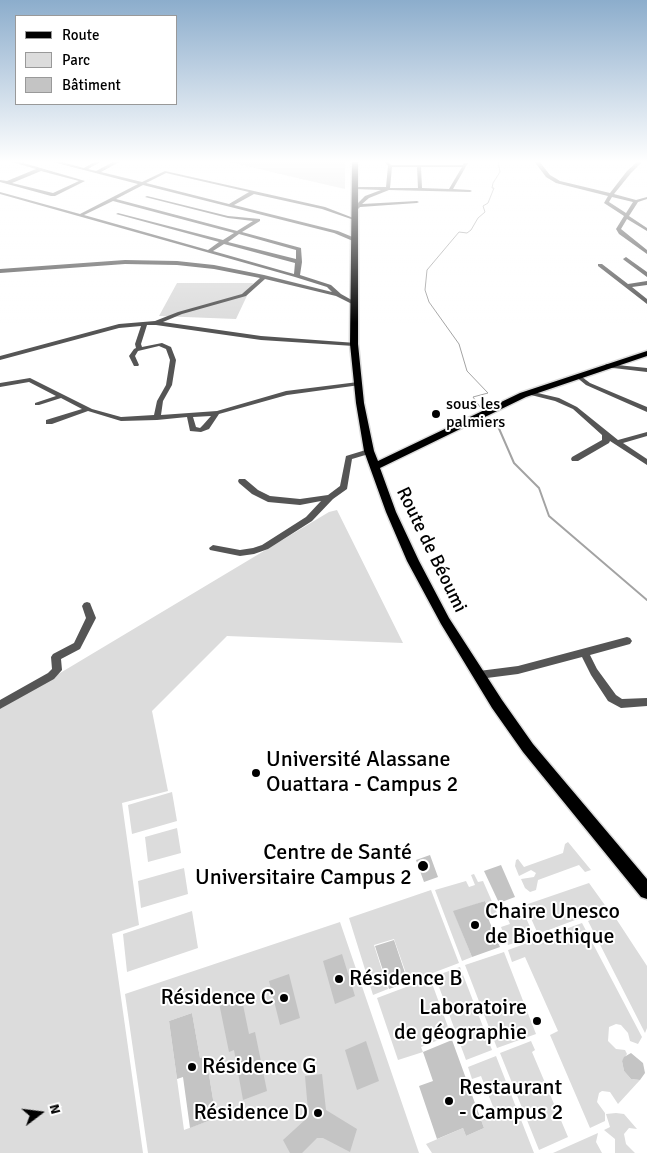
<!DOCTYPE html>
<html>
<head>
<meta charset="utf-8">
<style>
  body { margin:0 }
  #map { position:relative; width:647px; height:1153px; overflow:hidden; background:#fff; font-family:Signika,sans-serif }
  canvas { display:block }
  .legend { position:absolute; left:15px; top:15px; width:162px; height:90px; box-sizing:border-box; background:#fff; border:1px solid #999; margin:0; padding:6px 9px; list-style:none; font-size:15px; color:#000 }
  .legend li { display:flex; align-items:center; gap:10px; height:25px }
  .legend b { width:25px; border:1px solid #999 }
  .north { position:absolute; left:15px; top:1088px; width:50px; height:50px; -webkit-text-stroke:4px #fff; paint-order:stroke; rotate:75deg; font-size:14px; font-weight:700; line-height:20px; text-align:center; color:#000 }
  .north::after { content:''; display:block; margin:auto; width:18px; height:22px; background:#000; clip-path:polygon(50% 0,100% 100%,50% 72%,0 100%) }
</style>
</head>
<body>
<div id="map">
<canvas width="647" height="1153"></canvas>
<ul class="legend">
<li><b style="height:6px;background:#000"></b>Route</li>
<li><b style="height:14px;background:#dcdcdc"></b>Parc</li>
<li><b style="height:14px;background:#c4c4c4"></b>Bâtiment</li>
</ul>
<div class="north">N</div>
</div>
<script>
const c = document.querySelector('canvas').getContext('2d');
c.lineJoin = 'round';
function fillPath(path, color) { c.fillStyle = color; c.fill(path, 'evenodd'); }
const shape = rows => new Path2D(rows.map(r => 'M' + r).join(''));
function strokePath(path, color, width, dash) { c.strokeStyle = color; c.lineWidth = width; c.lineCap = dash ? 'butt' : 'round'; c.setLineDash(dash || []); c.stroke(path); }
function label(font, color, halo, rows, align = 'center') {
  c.font = font + ' Signika,sans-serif'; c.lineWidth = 4; c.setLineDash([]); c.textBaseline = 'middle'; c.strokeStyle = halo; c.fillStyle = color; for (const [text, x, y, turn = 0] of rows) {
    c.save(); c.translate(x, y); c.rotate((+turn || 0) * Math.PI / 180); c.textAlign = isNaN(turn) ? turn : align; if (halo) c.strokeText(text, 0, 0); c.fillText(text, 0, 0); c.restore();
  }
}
fillPath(shape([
  [225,161,345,161,345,189,297,178],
  [177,283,253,283,236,319,159,316],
  [337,510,403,643,227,636,152,711,168,791,122,803,139,925,112,934,143,1153,0,1153,0,709,329,512],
  [172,792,177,821,132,834,128,805],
  [177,828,181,853,148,862,145,837],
  [568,842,591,870,585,872,579,865,538,880,536,890,530,892,525,888,521,879,534,877,536,873,531,870,519,876,515,866,516,860,518,859,524,867,563,853,565,844],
  [184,868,188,894,141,908,138,881],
  [474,874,478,882,483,881,497,913,492,917,485,901,454,912,472,957,462,961,435,890,466,881,469,887,475,885,471,875],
  [589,883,607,908,538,934,525,905],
  [431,890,459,963,409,982,394,939,374,945,388,989,373,995,349,918],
  [522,909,534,936,508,945,501,927,510,924,506,915],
  [192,911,198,948,127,972,123,934],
  [611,911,647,966,647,1028,645,1033,588,921],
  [340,922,419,1153,148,1153,125,994],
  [192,1013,200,1058,206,1056,216,1118,184,1130,169,1021],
  [582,923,642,1037,638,1044,630,1041,628,1033,621,1025,616,1024,609,1027,608,1041,616,1049,625,1050,627,1054,622,1061,624,1071,631,1079,640,1080,618,1104,610,1092,602,1091,599,1093,597,1102,605,1113,605,1121,590,1128,550,1035,558,1031,525,957,512,962,508,950],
  [504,952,536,1034,497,1048,465,965],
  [460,967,492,1050,466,1060,435,976],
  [430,978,451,1035,421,1047,423,1052,398,1060,377,998],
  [531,1041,535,1050,532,1052,568,1137,539,1150,500,1053],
  [496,1056,534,1153,432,1153,426,1144,463,1128,466,1136,484,1128,480,1117,494,1109,481,1076,472,1079,468,1067],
  [616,1113,624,1114,637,1129,629,1128,624,1134,626,1144,635,1153,615,1153,615,1139,604,1130,610,1127,606,1114],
  [598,1133,596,1142,602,1153,553,1153]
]), '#dcdcdc');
strokePath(shape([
  [480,407,473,397,488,393,467,371,459,344,429,302,425,290,427,270,459,232,467,233,471,230,478,218,485,212,483,206,488,203,494,188,492,188,493,183,500,172,498,161]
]), '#a3a3a3', 1);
strokePath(shape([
  [492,420,497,424,514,463,539,488,549,516,647,600]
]), '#a3a3a3', 2);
fillPath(shape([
  [430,855,438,877,424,882,416,860],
  [501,865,515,897,499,903,484,871],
  [485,901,492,917,488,918,500,947,472,957,453,911],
  [394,940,408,982,389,989,375,946],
  [342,954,355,996,335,1004,323,961],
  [289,974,300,1018,280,1025,269,981],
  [240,990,249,1034,255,1032,267,1091,243,1100,234,1050,229,1052,218,998],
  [192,1013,200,1058,206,1056,216,1118,190,1128,183,1077,177,1079,169,1021],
  [452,1040,484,1128,466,1136,463,1128,437,1139,419,1086,433,1081,423,1052],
  [366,1041,379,1081,357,1090,345,1050],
  [631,1053,643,1063,645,1073,640,1080,631,1079,624,1071,622,1061,624,1057],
  [322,1074,326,1110,357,1129,350,1152,323,1138,317,1138,302,1153,290,1153,283,1140,306,1119,308,1111,305,1076]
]), '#c4c4c4');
const major = shape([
  [352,161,358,161,358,344,364,403,374,451,378,461,520,393,647,351,647,356,526,397,380,468,396,512,419,561,449,618,502,700,533,744,647,879,647,899,641,897,523,752,492,708,441,624,407,561,386,512,364,451,356,403,350,344,352,161]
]);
strokePath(major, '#dbdbdb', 3);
fillPath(shape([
  [9,161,17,161,85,181,55,196,51,196,0,182,0,180,7,181,36,169,9,161],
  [41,171,79,181,53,193,12,183,41,171],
  [49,161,58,161,84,168,96,161,102,161,88,169,96,171,115,161,121,161,101,172,142,182,165,171,325,207,356,219,354,220,322,209,254,194,234,205,338,231,355,238,356,239,353,241,334,233,143,185,116,199,237,231,253,221,228,218,145,197,147,196,228,216,260,219,260,221,242,232,301,248,302,262,300,275,331,285,341,294,357,303,352,304,336,296,265,279,246,296,182,314,163,322,261,336,356,343,357,344,354,346,261,340,156,325,147,325,141,344,142,347,162,343,171,347,176,360,172,385,163,401,161,415,217,411,286,391,358,382,360,383,360,385,287,395,219,414,209,429,201,432,190,431,187,417,157,420,121,421,88,411,52,424,46,424,46,420,82,409,61,398,39,405,35,405,35,403,56,396,29,382,0,387,0,383,30,378,92,409,121,417,154,415,157,401,166,385,170,360,166,349,159,346,138,351,135,356,139,365,138,366,134,366,129,356,134,349,136,348,135,344,141,326,119,328,0,360,0,356,119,324,155,321,178,312,242,294,260,278,214,269,177,265,125,264,0,273,0,269,125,260,177,261,214,265,264,275,332,292,327,287,295,277,0,194,0,192,80,214,138,184,49,161],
  [166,173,249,192,229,204,146,183,166,173],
  [113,201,234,233,223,240,118,213,116,214,219,242,208,250,84,215,113,201],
  [239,234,296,250,296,259,228,242,239,234],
  [224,244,295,263,294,274,213,251,224,244],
  [211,416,203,425,200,428,196,427,193,417,211,416],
  [384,161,388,161,391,165,463,165,464,163,468,163,453,189,470,190,472,191,470,192,389,190,369,198,362,204,417,201,419,202,417,203,360,207,356,211,352,211,352,209,365,196,381,190,355,189,353,189,353,187,386,187,388,166,384,161],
  [392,167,417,167,418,188,390,188,392,167],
  [421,167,462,167,449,189,422,188,421,167],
  [534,161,539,161,550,175,560,181,610,193,627,171,638,161,643,161,631,173,614,194,636,200,647,197,647,199,638,202,629,216,647,228,647,231,627,219,621,229,647,250,647,254,619,234,616,229,624,216,604,203,608,196,556,183,546,177,534,161],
  [612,197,633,202,626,213,609,202,612,197],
  [626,257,647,272,647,277,624,260,623,259,626,257],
  [598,264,602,264,628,284,647,281,647,285,632,287,647,299,647,304,598,266,598,264],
  [607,364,647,368,647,372,605,367,605,365,607,364],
  [578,374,590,383,647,407,647,412,586,385,575,376,578,374],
  [529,391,559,398,577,407,618,440,647,432,647,436,623,443,647,459,647,465,610,441,609,443,578,461,572,461,571,459,572,457,602,440,602,435,573,409,555,401,527,394,527,392,529,391],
  [369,449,372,449,372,453,352,459,347,489,333,499,312,521,268,549,254,554,240,556,210,550,209,548,213,545,240,550,253,548,262,545,306,517,321,501,300,505,268,502,252,494,239,483,238,481,239,479,245,479,258,490,270,496,300,499,328,495,340,486,346,456,369,449],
  [87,602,90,603,96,618,80,649,61,659,62,670,54,679,0,709,0,700,48,673,52,669,51,657,53,654,74,643,86,618,82,606,84,603,87,602],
  [627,637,630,638,632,641,630,644,590,655,597,669,616,695,622,699,647,698,647,706,621,708,608,701,591,675,582,657,518,674,479,679,476,678,474,675,476,672,479,671,518,666,627,637]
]), '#555');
fillPath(major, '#000');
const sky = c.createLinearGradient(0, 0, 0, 323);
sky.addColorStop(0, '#8cadcc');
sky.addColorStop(0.5, '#fff');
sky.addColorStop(1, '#ffffff00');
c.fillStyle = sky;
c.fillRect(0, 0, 647, 323);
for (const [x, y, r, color] of [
  [436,414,5,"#000"],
  [256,773,5,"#000"],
  [423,866,6,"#000"],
  [475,925,5,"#000"],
  [339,979,5,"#000"],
  [284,998,5,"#000"],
  [537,1021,5,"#000"],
  [192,1067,5,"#000"],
  [449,1101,5,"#000"],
  [318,1113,5,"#000"]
]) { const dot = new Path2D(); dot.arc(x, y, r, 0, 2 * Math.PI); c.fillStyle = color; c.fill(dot); strokePath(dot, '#fff', 2); }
label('16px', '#000', '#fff', [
  ["sous les",446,405],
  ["palmiers",446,423]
], 'left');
label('19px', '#000', '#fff', [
  ["Route de Béoumi",431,550,64]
]);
label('22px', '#000', '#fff', [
  ["Université Alassane",266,760],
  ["Ouattara - Campus 2",266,785],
  ["Centre de Santé",412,853,"right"],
  ["Universitaire Campus 2",412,878,"right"],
  ["Chaire Unesco",485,912],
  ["de Bioethique",485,937],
  ["Résidence B",349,979],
  ["Résidence C",274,998,"right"],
  ["Laboratoire",527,1008,"right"],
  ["de géographie",527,1033,"right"],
  ["Résidence G",202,1067],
  ["Restaurant",459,1088],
  ["- Campus 2",459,1113],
  ["Résidence D",308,1113,"right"]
], 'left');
</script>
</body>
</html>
